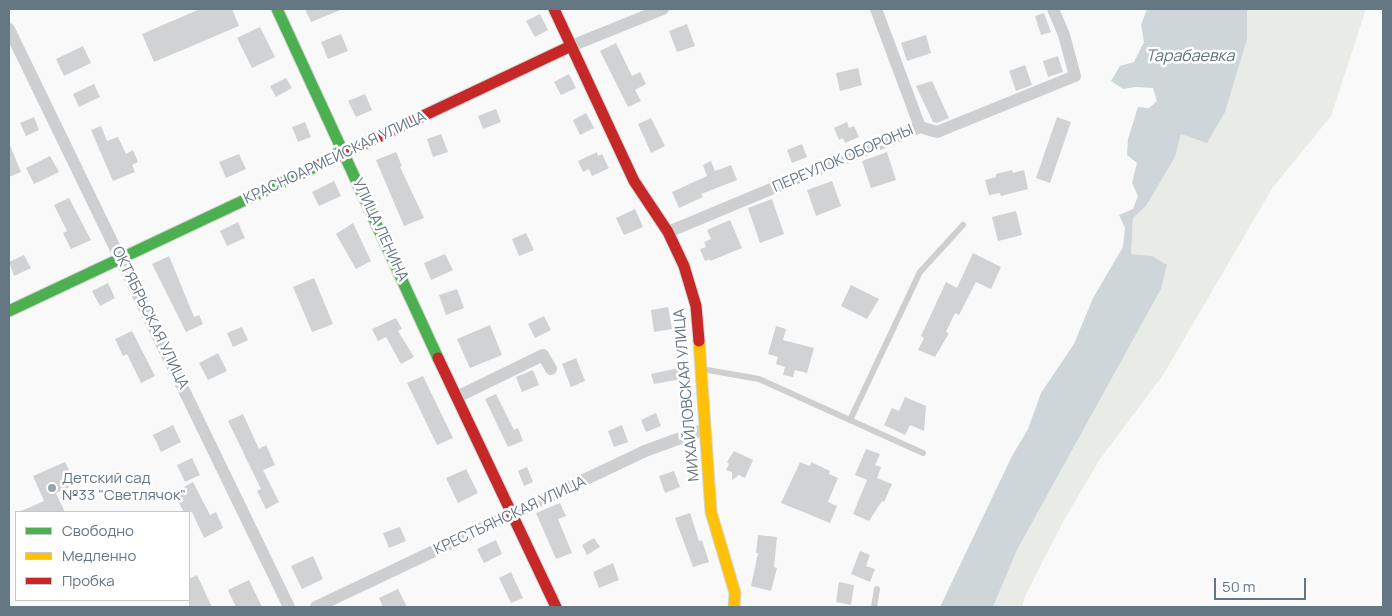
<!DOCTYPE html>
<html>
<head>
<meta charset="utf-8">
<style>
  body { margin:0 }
  #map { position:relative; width:1392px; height:616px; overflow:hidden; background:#f9f9f9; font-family:Manrope,sans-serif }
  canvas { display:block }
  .frame { position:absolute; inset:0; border:10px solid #657683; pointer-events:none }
  .legend { position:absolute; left:15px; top:511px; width:175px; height:90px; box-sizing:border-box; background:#fff; border:1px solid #c1c8cd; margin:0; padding:6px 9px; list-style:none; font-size:15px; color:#657683 }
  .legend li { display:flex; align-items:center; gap:10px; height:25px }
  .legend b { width:25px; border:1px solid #c1c8cd }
  .scale { position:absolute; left:1214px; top:578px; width:92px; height:22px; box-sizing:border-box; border:2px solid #657683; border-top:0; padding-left:6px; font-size:15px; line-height:18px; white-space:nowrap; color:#657683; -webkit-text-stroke:4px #fff; paint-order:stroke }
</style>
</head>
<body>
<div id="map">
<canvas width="1392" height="616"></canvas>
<div class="frame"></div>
<ul class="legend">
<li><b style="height:6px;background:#4caf50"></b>Свободно</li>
<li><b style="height:6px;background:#ffc107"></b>Медленно</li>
<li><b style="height:6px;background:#c62828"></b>Пробка</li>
</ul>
<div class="scale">50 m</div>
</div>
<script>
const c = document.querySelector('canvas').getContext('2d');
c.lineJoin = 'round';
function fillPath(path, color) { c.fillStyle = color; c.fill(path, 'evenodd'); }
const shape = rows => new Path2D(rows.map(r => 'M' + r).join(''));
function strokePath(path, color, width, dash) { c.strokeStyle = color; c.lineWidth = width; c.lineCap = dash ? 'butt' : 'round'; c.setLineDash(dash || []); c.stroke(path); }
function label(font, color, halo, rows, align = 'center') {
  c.font = font + ' Manrope,sans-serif'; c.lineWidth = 5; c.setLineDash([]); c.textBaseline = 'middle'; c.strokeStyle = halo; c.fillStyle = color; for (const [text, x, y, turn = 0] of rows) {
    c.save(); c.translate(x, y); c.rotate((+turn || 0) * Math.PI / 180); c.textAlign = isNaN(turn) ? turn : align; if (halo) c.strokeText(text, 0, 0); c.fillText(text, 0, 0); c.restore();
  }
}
fillPath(shape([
  [1247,9,1366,9,1331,116,1273,187,1163,375,1100,459,1064,520,1025,596,1022,607,993,607,1017,550,1161,289,1152,256,1131,254,1133,218,1146,206,1175,157,1181,134,1247,39]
]), '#e8ebe6');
fillPath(shape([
  [1147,9,1247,9,1247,39,1225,112,1207,143,1181,134,1175,157,1146,206,1133,218,1131,254,1152,256,1167,265,1161,289,1017,550,993,607,940,607,1012,456,1028,429,1041,393,1074,344,1093,298,1123,247,1125,228,1119,215,1133,209,1138,196,1132,183,1137,163,1127,155,1128,139,1138,107,1149,108,1157,101,1153,88,1135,87,1123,89,1111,81,1120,66,1134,62,1144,42,1141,25]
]), '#ced6d9');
fillPath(shape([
  [200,9,232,9,239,26,154,62,142,34],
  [305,9,343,9,311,22],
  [1044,13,1051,32,1041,35,1035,16],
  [540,14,548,30,535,37,526,21],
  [687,24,695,46,677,52,669,31],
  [260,27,275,57,252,68,237,38],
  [341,34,348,51,328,59,321,42],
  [926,35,931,53,907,61,901,43],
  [616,43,632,76,640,72,646,84,635,90,641,101,628,107,600,51],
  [83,46,91,63,64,76,56,59],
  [1058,56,1063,72,1048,77,1043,61],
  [1025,65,1032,85,1016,91,1009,71],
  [858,68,862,85,840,91,836,73],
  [569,74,576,88,561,95,554,82],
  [286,78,292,88,276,97,270,86],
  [932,81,949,118,937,123,933,122,916,86],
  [94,84,100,97,79,107,73,94],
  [365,94,372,110,356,117,348,101],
  [496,109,501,122,483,129,478,116],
  [586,113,594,128,580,135,573,120],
  [34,117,39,130,26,136,20,123],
  [1057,117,1071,122,1050,183,1036,178],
  [651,118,665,146,651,153,638,124],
  [305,122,311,137,298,142,292,127],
  [847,122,849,128,854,126,859,137,845,143,843,138,839,140,834,128],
  [101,126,107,141,118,137,126,154,133,150,138,162,132,165,135,172,113,181,91,130],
  [441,134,448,152,433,157,427,139],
  [9,143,21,172,9,177],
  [802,144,807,157,792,163,787,150],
  [396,152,402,166,400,167,424,218,404,226,376,160],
  [597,152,598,156,602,154,609,168,592,176,589,169,583,172,578,161],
  [887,152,896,180,871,188,862,161],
  [239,154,246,169,226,178,219,162],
  [50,156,59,172,34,184,26,168],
  [711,161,715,171,731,165,737,180,701,194,703,197,679,208,672,192,707,176,703,165],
  [1012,170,1013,173,1024,170,1028,189,1001,196,1000,193,989,195,985,180,996,177,996,174],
  [334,181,341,196,319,206,312,192],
  [832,181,841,206,816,216,807,190],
  [69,198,91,240,71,249,63,233,67,231,54,205],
  [772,199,784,234,760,243,748,208],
  [635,209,643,227,624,235,616,218],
  [1016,211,1022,235,998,241,992,217],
  [730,220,742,248,710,261,710,259,705,261,700,249,706,247,704,242,711,239,707,230],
  [238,222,245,238,227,246,220,231],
  [353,223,371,261,356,269,336,234],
  [526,233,534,250,519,256,512,239],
  [973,253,1001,267,991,289,976,282,959,315,955,313,946,332,949,333,935,357,918,350,924,338,921,336,946,282,957,288],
  [445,254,453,270,431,280,424,263],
  [24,255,31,268,14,276,9,262],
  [169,256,194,317,199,315,203,324,186,332,152,264],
  [314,278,333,324,312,332,293,287],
  [108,283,115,298,100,306,92,291],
  [851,285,879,299,867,319,841,306],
  [457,289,464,308,446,315,439,295],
  [668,307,672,329,654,332,651,310],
  [544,316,551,330,535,338,528,324],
  [396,318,402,329,398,331,414,357,401,364,386,337,378,341,372,329],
  [490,325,502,355,470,368,457,339],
  [776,326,786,329,783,340,814,348,807,373,795,370,793,377,783,375,785,367,776,364,778,357,768,354],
  [242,327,248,340,233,347,227,333],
  [132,331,155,376,141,383,127,354,123,356,115,339],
  [218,353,227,371,208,380,199,363],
  [576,358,585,381,571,387,562,364],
  [679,368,681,379,654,384,651,374],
  [533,370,539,385,522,392,516,377],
  [423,376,453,438,437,445,407,383],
  [496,394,514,430,518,428,523,441,508,447,485,399],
  [905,397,926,406,924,431,910,425,905,435,884,425,892,408,899,411],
  [656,413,661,426,646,432,641,420],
  [243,414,259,449,266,445,275,465,263,470,279,502,266,509,257,491,261,489,228,421],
  [173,425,181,442,161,452,153,435],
  [622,425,628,442,614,447,608,431],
  [866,449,880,454,875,465,881,467,877,478,892,484,884,502,882,501,869,521,853,514,867,480,855,475],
  [734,451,753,460,745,478,739,475,732,480,732,472,726,470,729,464,727,462],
  [192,458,200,475,185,482,177,465],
  [65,462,76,484,56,493,65,512,19,512,44,501,33,476],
  [800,462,810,466,811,462,830,471,829,474,838,478,828,502,837,506,830,523,781,503],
  [527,467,533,482,524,486,518,471],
  [466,469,478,493,458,503,446,478],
  [674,471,680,487,665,493,659,476],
  [193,482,210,515,216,512,223,528,204,538,192,512,184,512,173,493],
  [560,503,566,516,558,519,572,553,556,559,536,513],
  [690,513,699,541,702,540,709,562,693,567,675,518],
  [400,527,406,541,389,548,383,533],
  [758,535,777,537,774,567,777,568,771,591,751,586,758,553,756,553],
  [594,538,600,547,587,555,582,545],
  [496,540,502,554,484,563,477,549],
  [860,551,870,555,866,566,875,569,870,582,851,574],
  [313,556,323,579,302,589,291,566],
  [613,563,619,580,599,588,593,572],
  [511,572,523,598,511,603,499,578],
  [197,575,212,607,189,607,189,579],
  [249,580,262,607,236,607,228,590],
  [839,582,854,585,851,605,836,602],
  [398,589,407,607,383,607,379,598]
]), '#d0d2d3');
const fast = shape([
  [277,9,438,358],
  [9,311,317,166]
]);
const slow = shape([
  [699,341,711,512,735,593,734,607]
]);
const jam = shape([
  [554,9,634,181,668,232,684,266,696,306,699,341],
  [317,166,571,46],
  [438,358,556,607]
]);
strokePath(fast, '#d5d6d7', 13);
strokePath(slow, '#d5d6d7', 13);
strokePath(jam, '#d5d6d7', 13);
strokePath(shape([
  [702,369,759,379,923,453],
  [850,420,920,272,963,225],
  [874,607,877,589]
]), '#cecfd0', 6);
strokePath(shape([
  [876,9,920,127],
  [9,29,289,607],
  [571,46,663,9],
  [668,232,920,127,937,132,1075,76,1064,35,1053,9],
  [457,397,543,355,551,369],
  [316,607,645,451,705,429]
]), '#cecfd0', 12);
strokePath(fast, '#4caf50', 11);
strokePath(slow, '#ffc107', 11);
strokePath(jam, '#c62828', 11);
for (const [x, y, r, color] of [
  [52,488,5,"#99a4ac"]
]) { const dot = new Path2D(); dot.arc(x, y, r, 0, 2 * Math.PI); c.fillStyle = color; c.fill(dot); strokePath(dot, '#fff', 2); }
label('15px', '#657683', '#fff', [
  ["КРАСНОАРМЕЙСКАЯ УЛИЦА",335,158,-25],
  ["ПЕРЕУЛОК ОБОРОНЫ",843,159,-23],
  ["УЛИЦА ЛЕНИНА",380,230,65],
  ["ОКТЯБРЬСКАЯ УЛИЦА",150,318,64],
  ["МИХАЙЛОВСКАЯ УЛИЦА",687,395,-95],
  ["КРЕСТЬЯНСКАЯ УЛИЦА",510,516,-25]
]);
label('15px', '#657683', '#fff', [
  ["Детский сад",62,479],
  ["№33 \"Светлячок\"",62,496]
], 'left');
label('italic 16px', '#60757c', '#fff', [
  ["Тарабаевка",1190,57]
]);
</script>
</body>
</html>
